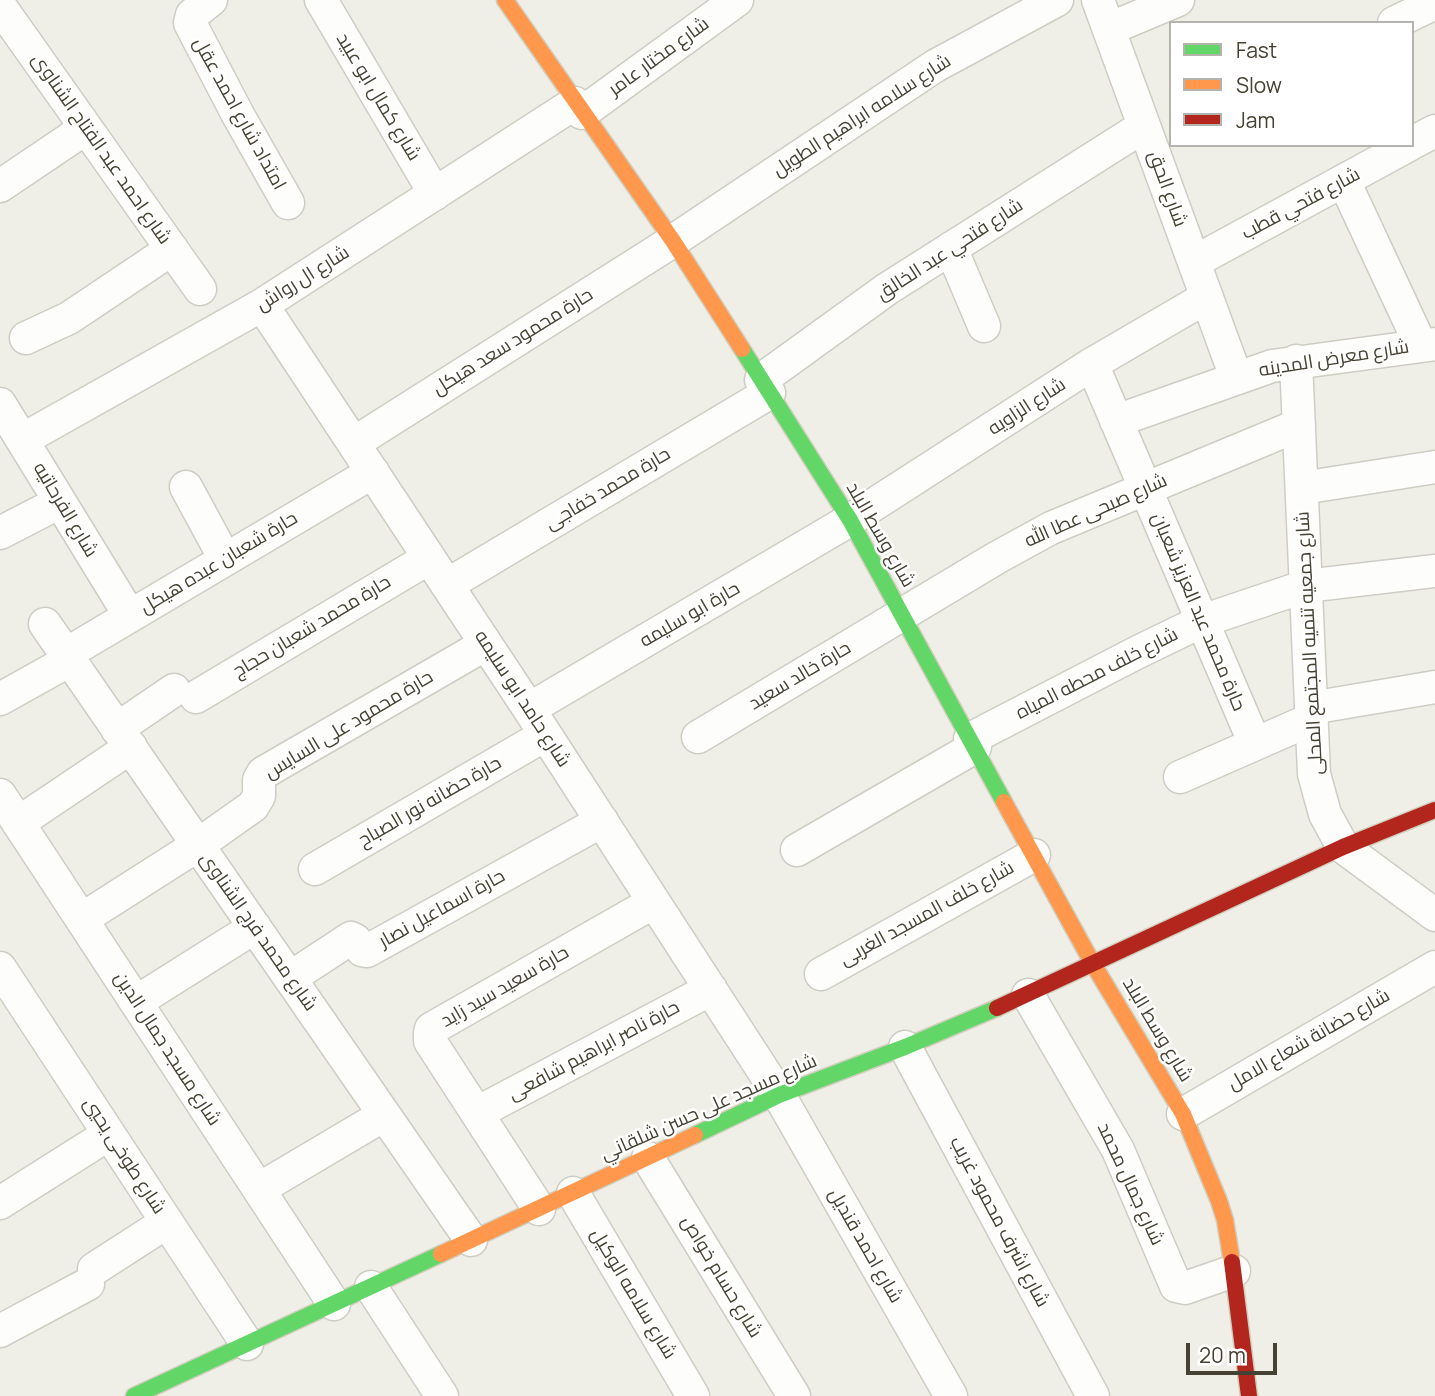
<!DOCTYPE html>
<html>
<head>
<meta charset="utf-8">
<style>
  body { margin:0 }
  #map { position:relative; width:1435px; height:1396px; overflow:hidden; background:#f0efe7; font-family:Manrope,sans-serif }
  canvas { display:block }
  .legend { position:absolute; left:1169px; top:21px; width:245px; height:126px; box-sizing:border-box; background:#fff; border:2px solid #b5b3ad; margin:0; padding:9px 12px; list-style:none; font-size:21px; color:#464233 }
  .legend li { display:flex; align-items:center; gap:14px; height:35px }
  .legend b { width:35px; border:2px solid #b5b3ad }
  .scale { position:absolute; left:1186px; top:1343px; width:91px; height:32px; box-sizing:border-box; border:4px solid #464233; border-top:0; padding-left:9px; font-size:21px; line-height:24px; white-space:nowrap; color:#464233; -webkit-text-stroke:5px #fff; paint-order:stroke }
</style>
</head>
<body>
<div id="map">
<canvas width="1435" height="1396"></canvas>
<ul class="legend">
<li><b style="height:9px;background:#63d668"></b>Fast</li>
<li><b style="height:9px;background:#ff974d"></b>Slow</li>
<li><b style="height:9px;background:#b3261e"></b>Jam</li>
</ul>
<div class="scale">20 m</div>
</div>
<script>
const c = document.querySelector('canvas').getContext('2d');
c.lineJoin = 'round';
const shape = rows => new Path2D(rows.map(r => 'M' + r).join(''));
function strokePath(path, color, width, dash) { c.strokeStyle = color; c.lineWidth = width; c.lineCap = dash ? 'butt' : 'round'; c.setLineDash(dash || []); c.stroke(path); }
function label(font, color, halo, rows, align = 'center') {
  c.font = font + ' Manrope,Cairo,sans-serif'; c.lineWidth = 5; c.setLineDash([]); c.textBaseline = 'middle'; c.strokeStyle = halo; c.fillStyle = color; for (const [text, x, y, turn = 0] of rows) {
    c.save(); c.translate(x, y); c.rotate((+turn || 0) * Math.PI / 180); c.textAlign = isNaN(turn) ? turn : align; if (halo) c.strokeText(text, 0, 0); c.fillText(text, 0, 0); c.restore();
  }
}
const street = shape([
  [211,0,192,15,190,23,238,115,288,203],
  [321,0,435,194],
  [1098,0,1236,377],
  [2,9,200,289],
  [1394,23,1435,3],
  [1109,29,1178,0],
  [582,113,737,0],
  [1412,143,1435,131],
  [1344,181,1421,346],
  [0,186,86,128],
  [951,248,984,326],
  [1194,262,1409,145],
  [262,305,529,709,779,1095,951,1396],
  [26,338,69,318,172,249],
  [1296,361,1314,774,1325,814,1343,847,1435,915],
  [1092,364,1255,744],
  [761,380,887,289,1144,126],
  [0,404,130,616],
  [1116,421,1272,366,1435,344],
  [22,440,262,305,575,103],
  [354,443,673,241,935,66,1057,0],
  [186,487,225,559],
  [1302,488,1435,467],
  [0,533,60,502],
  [447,585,769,393],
  [45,624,471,1240],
  [66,654,373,472],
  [196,697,429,558],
  [0,699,70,660],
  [1311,708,1435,687],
  [529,709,850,520,1092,364,1207,297],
  [117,729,174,690],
  [698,737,998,557,1051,528,1299,425],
  [970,739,1138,652,1202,621,1306,586,1435,571],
  [1180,777,1312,719],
  [0,795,334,1304],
  [18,823,131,747],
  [797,850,975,747],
  [315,869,545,735],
  [82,919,198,845,253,806,259,796,259,780,263,773,486,644],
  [0,968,247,1344],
  [821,974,1034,855],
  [290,978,351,938,355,940,362,950,367,951,602,821],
  [1028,995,1118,1150,1176,1286,1185,1288,1234,1271],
  [136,1002,255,927],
  [905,1047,1093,1396],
  [477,1113,711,989],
  [1183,1114,1435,967],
  [648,1158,794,1396],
  [259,1189,384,1115],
  [573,1193,693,1396],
  [0,1203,109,1134],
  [539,1209,430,1041,430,1033,431,1029,654,902],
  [94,1269,167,1222],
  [371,1287,442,1396],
  [0,1331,88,1284]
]);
const fast = shape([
  [742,349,850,520,1004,802],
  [695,1135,779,1095,905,1047,997,1008],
  [134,1396,441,1254]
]);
const slow = shape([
  [505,0,673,241,742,349],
  [1004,802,1093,964,1183,1114,1219,1201,1225,1220,1232,1262],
  [441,1254,695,1135]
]);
const jam = shape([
  [997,1008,1343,847,1435,810],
  [1232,1262,1249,1396]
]);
strokePath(street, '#cecdc5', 35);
strokePath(fast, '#d0cebd', 19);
strokePath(slow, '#d0cebd', 19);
strokePath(jam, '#d0cebd', 19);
strokePath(street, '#fdfdfb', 32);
strokePath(fast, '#63d668', 16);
strokePath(slow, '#ff974d', 16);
strokePath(jam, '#b3261e', 16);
label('19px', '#464233', '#fff', [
  ["شارع مختار عامر",659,57,-36],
  ["شارع كمال ابو عبيد",378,97,59],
  ["امتداد شارع احمد عقل",239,114,61],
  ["شارع سلامه ابراهيم الطويل",862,116,-33],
  ["شارع احمد عبد الفتاح الشناوى",101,149,55],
  ["شارع الحق",1167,189,70],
  ["شارع فتحي قطب",1301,204,-28],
  ["شارع فتحي عبد الخالق",950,250,-33],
  ["شارع ال رواش",303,279,-32],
  ["حارة محمود سعد هيكل",513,342,-32],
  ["شارع معرض المدينه",1334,359,-9],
  ["شارع الزاويه",1027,407,-33],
  ["حارة محمد خفاجى",608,489,-31],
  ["شارع الفرحاتيه",65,510,59],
  ["شارع صبحى عطا الله",1096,511,-24],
  ["شارع وسط البلد",880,535,60],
  ["حارة شعبان عبده هيكل",219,563,-31],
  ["حارة محمد عبد العزيز شعبان",1198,612,67],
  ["حارة ابو سليمه",690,615,-30],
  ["حارة محمد شعبان حجاج",312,627,-31],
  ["شارع جمعيه تنميه المجتمع المحلى",1310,643,-93],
  ["شارع خلف محطه المياه",1097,674,-27],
  ["حارة خالد سعيد",800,676,-31],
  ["شارع حامد ابو سليمه",522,699,57],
  ["حارة محمود على السايس",349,725,-31],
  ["حارة حضانه نور الصباح",430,802,-30],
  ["حارة اسماعيل نصار",442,909,-29],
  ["شارع خلف المسجد الغربى",927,914,-29],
  ["شارع محمد فرج الشناوى",258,932,55],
  ["حارة سعيد سيد زايد",505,987,-30],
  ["شارع وسط البلد",1157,1030,59],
  ["شارع حضانة شعاع الامل",1309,1040,-30],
  ["شارع مسجد جمال الدين",167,1049,57],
  ["حارة ناصر ابراهيم شافعى",594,1051,-28],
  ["شارع مسجد على حسن شلقاني",709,1108,-24],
  ["شارع طوخى يحيي",124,1156,57],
  ["شارع جمال محمد",1130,1184,65],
  ["شارع اشرف محمود غريب",999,1222,62],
  ["شارع احمد قنديل",865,1246,60],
  ["شارع حسام خواص",721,1277,59],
  ["شارع سلامه الوكيل",633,1294,59]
]);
</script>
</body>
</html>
